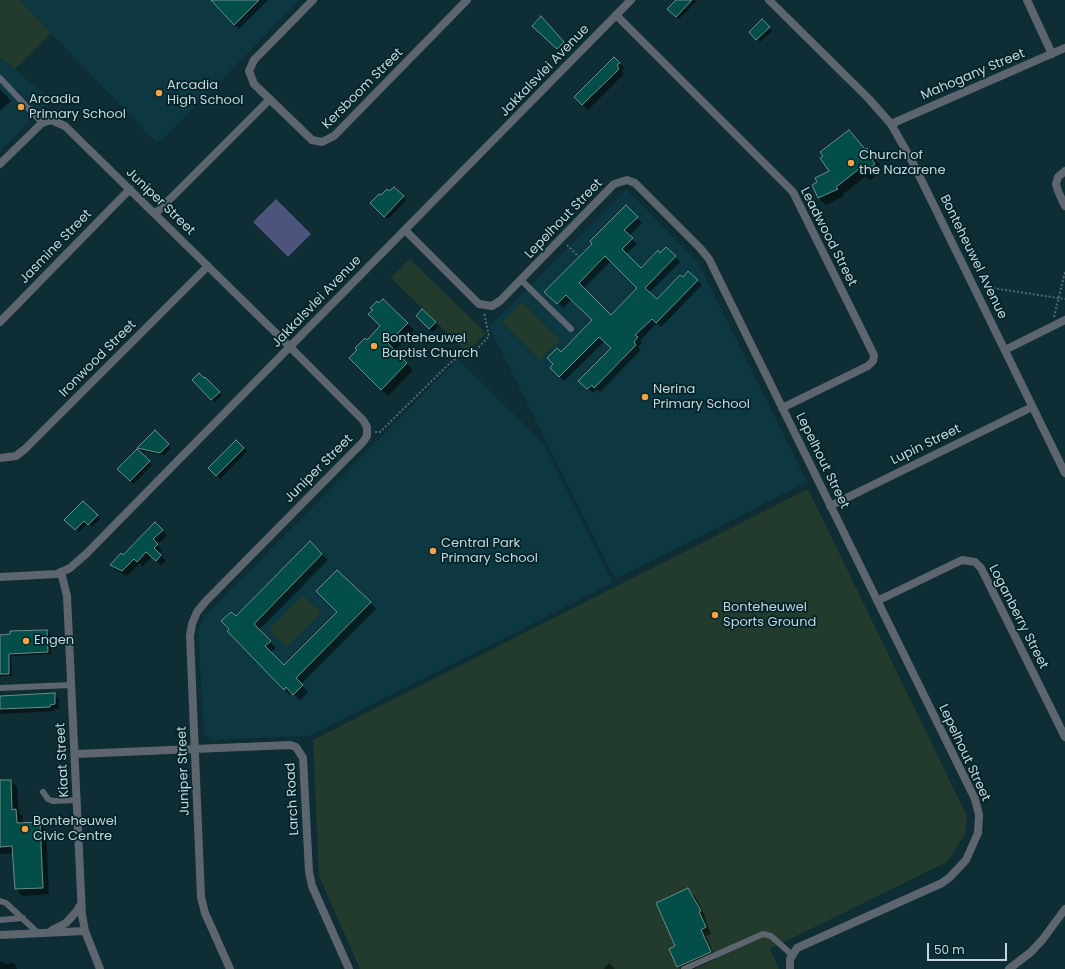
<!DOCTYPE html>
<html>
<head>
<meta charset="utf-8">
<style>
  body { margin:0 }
  #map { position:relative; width:1065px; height:969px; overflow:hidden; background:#0e2d34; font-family:Poppins,sans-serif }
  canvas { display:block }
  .scale { position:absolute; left:927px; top:943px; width:80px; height:18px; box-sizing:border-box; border:2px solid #c5d6da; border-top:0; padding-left:5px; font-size:12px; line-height:14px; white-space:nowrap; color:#c5d6da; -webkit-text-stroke:3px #04232a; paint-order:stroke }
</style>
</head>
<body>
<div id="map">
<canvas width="1065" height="969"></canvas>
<div class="scale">50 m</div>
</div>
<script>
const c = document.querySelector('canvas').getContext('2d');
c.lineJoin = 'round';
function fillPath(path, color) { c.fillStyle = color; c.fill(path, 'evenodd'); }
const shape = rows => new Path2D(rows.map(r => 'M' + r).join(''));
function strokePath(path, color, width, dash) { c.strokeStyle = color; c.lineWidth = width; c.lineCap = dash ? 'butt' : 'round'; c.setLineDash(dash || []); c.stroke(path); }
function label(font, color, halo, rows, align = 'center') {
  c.font = font + ' Poppins,sans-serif'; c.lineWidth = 3.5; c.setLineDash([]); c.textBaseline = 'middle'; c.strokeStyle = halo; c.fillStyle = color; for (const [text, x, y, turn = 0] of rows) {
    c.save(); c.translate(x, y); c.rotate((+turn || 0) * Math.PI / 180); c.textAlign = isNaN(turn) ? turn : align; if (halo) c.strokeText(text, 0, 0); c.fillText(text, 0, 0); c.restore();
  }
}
fillPath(shape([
  [19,0,300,0,161,141,156,142],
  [0,57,51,99,0,151],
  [626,189,698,262,807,482,619,577,615,576,612,573,489,327],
  [458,359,544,444,613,583,309,736,212,740,204,733,198,631,204,617]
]), '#0d3841');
fillPath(shape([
  [0,0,19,0,51,33,15,69,0,57],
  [410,259,486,333,467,352,391,278],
  [522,302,560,340,540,360,502,322],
  [808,489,967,816,965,834,947,862,770,949,779,969,360,969,319,876,313,740],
  [303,595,321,613,287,647,269,630]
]), '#223b2c');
fillPath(shape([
  [276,199,311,234,288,257,253,222]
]), '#4d547c');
fillPath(shape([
  [233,0,268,0,239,29,221,11],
  [678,0,695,0,697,1,679,19,669,9],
  [541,18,566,45,561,51,536,29],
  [762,21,772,31,760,42,750,32],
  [614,58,624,68,622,71,624,74,588,110,575,97],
  [0,89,11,101,0,111],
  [855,138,880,165,878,168,881,172,870,180,866,176,843,194,844,196,826,205,819,198,813,185,831,171],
  [394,188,406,200,388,219,372,203,387,190,389,193],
  [626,207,642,223,629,236,637,244,626,254,641,269,666,248,680,262,649,293,657,300,689,272,702,285,661,327,657,323,640,341,642,343,638,347,641,350,600,392,597,389,593,393,580,381,612,348,605,341,564,381,551,368,561,353,593,320,572,299,563,308,546,292,594,244],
  [611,261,638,288,611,316,583,289],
  [383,300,414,330,394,351,413,370,388,396,350,358,382,326,379,304],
  [422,311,438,326,433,332,417,316],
  [205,378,222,395,215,402,193,380],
  [155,432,171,448,164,455,141,451,139,448],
  [236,441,247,451,220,479,210,468],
  [137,450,152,465,134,484,119,469],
  [83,502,100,519,92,527,88,523,79,532,66,520],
  [155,524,167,535,157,545,162,550,158,553,166,561,161,565,152,556,143,566,140,563,127,576,116,570,111,565,123,556],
  [310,543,328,560,259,630,276,648,270,653,284,667,338,612,337,571,376,609,301,684,308,692,300,700,292,693,290,695,284,689,236,618],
  [47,631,50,633,51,654,11,656,12,676,0,676,0,636,11,635,11,632],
  [54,694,59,699,59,709,54,709,54,711,0,714,0,697],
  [0,781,11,781,17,787,19,813,23,817,23,824,39,823,46,830,49,894,22,896,16,889,14,853,0,854],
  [688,890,695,896,706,918,705,918,711,934,706,936,716,959,694,969,680,969,670,949,677,946],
  [0,961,6,964,14,963,17,969,0,969],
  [609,963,615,969,604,969]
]), '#0007');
const building = shape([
  [211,0,259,0,234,25,211,0],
  [676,0,692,0,676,17,667,9,676,0],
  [541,16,564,42,557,49,532,26,541,16],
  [762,19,770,27,756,40,749,32,762,19],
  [614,57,620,63,617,65,619,69,582,105,574,97,614,57],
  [849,130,865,149,867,148,874,157,872,160,875,164,862,174,859,169,836,187,838,189,818,198,812,185,817,182,815,178,829,171,820,158,823,156,820,152,849,130],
  [394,187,404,196,384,217,370,203,379,194,381,195,387,189,389,191,394,187],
  [626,205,638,217,624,230,633,238,622,249,641,268,658,250,660,253,666,247,676,256,645,288,657,299,680,275,683,277,688,271,698,280,656,323,652,319,635,335,638,337,634,342,636,345,594,388,592,385,587,389,578,381,611,348,599,337,559,377,550,368,553,364,547,358,557,348,561,352,592,320,566,295,557,304,544,292,592,244,590,241,626,205],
  [605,256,637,288,611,315,579,283,605,256],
  [383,299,408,323,388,343,407,363,381,390,349,358,357,350,355,348,365,338,367,340,380,326,368,314,373,310,370,308,377,301,379,303,383,299],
  [422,309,436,322,429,329,416,316,422,309],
  [199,373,204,378,205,377,220,392,211,400,192,380,199,373],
  [155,430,169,444,160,453,137,448,155,430],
  [236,440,244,448,216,476,208,468,236,440],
  [137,449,150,461,130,481,117,469,137,449],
  [83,501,98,515,88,525,84,521,75,530,64,520,83,501],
  [155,522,163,530,153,539,158,544,154,548,161,555,156,561,146,552,137,562,134,559,122,571,110,565,121,553,123,555,155,522],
  [310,541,322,554,254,624,271,641,265,646,284,665,337,612,316,591,337,570,371,602,296,678,303,685,293,695,286,687,284,690,227,631,229,629,221,621,231,612,236,616,310,541],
  [47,630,48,652,9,654,9,674,0,674,0,635,10,634,10,631,47,630],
  [55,693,55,704,50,705,50,707,0,709,0,696,55,693],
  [0,780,11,780,12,810,16,809,17,823,40,822,43,888,15,889,12,846,0,847,0,780],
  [688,888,701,911,699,912,706,927,701,930,711,952,677,967,669,949,675,946,656,903,688,888]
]);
fillPath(building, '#034e48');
strokePath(building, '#6c8e89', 1);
strokePath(shape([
  [567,245,579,257],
  [986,291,992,288,1065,299],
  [1054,317,1065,272],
  [375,432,380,432,450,363,457,358,477,349,489,336,484,313]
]), '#506a70', 2, [2, 2]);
strokePath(shape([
  [0,78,42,123],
  [521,280,571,329],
  [0,688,71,685],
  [43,792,48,799,53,801,77,800],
  [0,901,6,903,38,933],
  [0,920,23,918],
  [684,969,763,934,771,936,791,954]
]), '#5d666f', 6);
strokePath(shape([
  [313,0,254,60,249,71,254,84,312,140,322,142,334,136,467,0],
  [1027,0,1052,54],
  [616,15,793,192,874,355,873,361,868,366,782,408],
  [891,124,1065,48],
  [0,164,42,123,51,120,65,126,284,341,363,420,367,427,367,436,363,442,206,601,197,612,192,624,190,636,201,897,205,913,230,969],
  [1065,171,1058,177,1056,184,1058,191,1065,206],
  [155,214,270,99],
  [405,230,479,304,492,306,500,301,614,184,627,180,635,183,700,248,709,259,975,799,979,815,978,833,966,860,950,877,942,883,797,948,790,959,790,969],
  [0,322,130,189],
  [1005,350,1065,320],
  [0,458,16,456,25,449,208,266],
  [830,506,1032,407],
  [877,601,962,560,975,562,981,568,1065,737],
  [75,754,290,745,296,747,303,758,309,872,312,886,349,969],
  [1009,969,1031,952,1043,939,1065,909]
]), '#5d666f', 8);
strokePath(shape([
  [769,0,869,99,891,124,912,161,1065,473],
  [61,572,67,596,82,915,85,931,100,969],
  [0,577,57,574,70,568,86,554,631,0],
  [52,930,66,923,76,912,81,904],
  [0,935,85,931]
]), '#5d666f', 8);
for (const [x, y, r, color] of [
  [159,93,4,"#f5a345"],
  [21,107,4,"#f5a345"],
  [851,163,4,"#f5a345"],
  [374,346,4,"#f5a345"],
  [645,397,4,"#f5a345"],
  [433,551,4,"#f5a345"],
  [715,615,4,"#f5a345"],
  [26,641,4,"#f5a345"],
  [25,829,4,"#f5a345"]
]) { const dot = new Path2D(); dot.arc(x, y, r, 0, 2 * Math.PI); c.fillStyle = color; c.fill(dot); strokePath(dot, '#04232a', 1.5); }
label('13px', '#c5d6da', '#04232a', [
  ["Jakkalsvlei Avenue",545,71,-46],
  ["Mahogany Street",973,75,-23],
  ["Kersboom Street",363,89,-45],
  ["Juniper Street",160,202,44],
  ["Lepelhout Street",564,219,-46],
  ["Leadwood Street",828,237,63],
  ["Jasmine Street",56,247,-46],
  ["Bonteheuwel Avenue",973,257,64],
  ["Jakkalsvlei Avenue",317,302,-46],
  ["Ironwood Street",98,359,-45],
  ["Lupin Street",926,445,-26],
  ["Lepelhout Street",822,461,64],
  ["Juniper Street",319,469,-45],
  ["Loganberry Street",1018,617,63],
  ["Lepelhout Street",964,753,65],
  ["Kiaat Street",63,760,-93],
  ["Juniper Street",184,771,-92],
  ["Larch Road",293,799,-93]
]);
label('13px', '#c5d6da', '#04232a', [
  ["Arcadia",167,86],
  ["High School",167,101],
  ["Arcadia",29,100],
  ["Primary School",29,115],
  ["Church of",859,156],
  ["the Nazarene",859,171],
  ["Bonteheuwel",382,339],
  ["Baptist Church",382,354],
  ["Nerina",653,390],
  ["Primary School",653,405],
  ["Central Park",441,544],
  ["Primary School",441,559],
  ["Bonteheuwel",723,608],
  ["Sports Ground",723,623],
  ["Engen",34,641],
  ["Bonteheuwel",33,822],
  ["Civic Centre",33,837]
], 'left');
</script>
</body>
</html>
